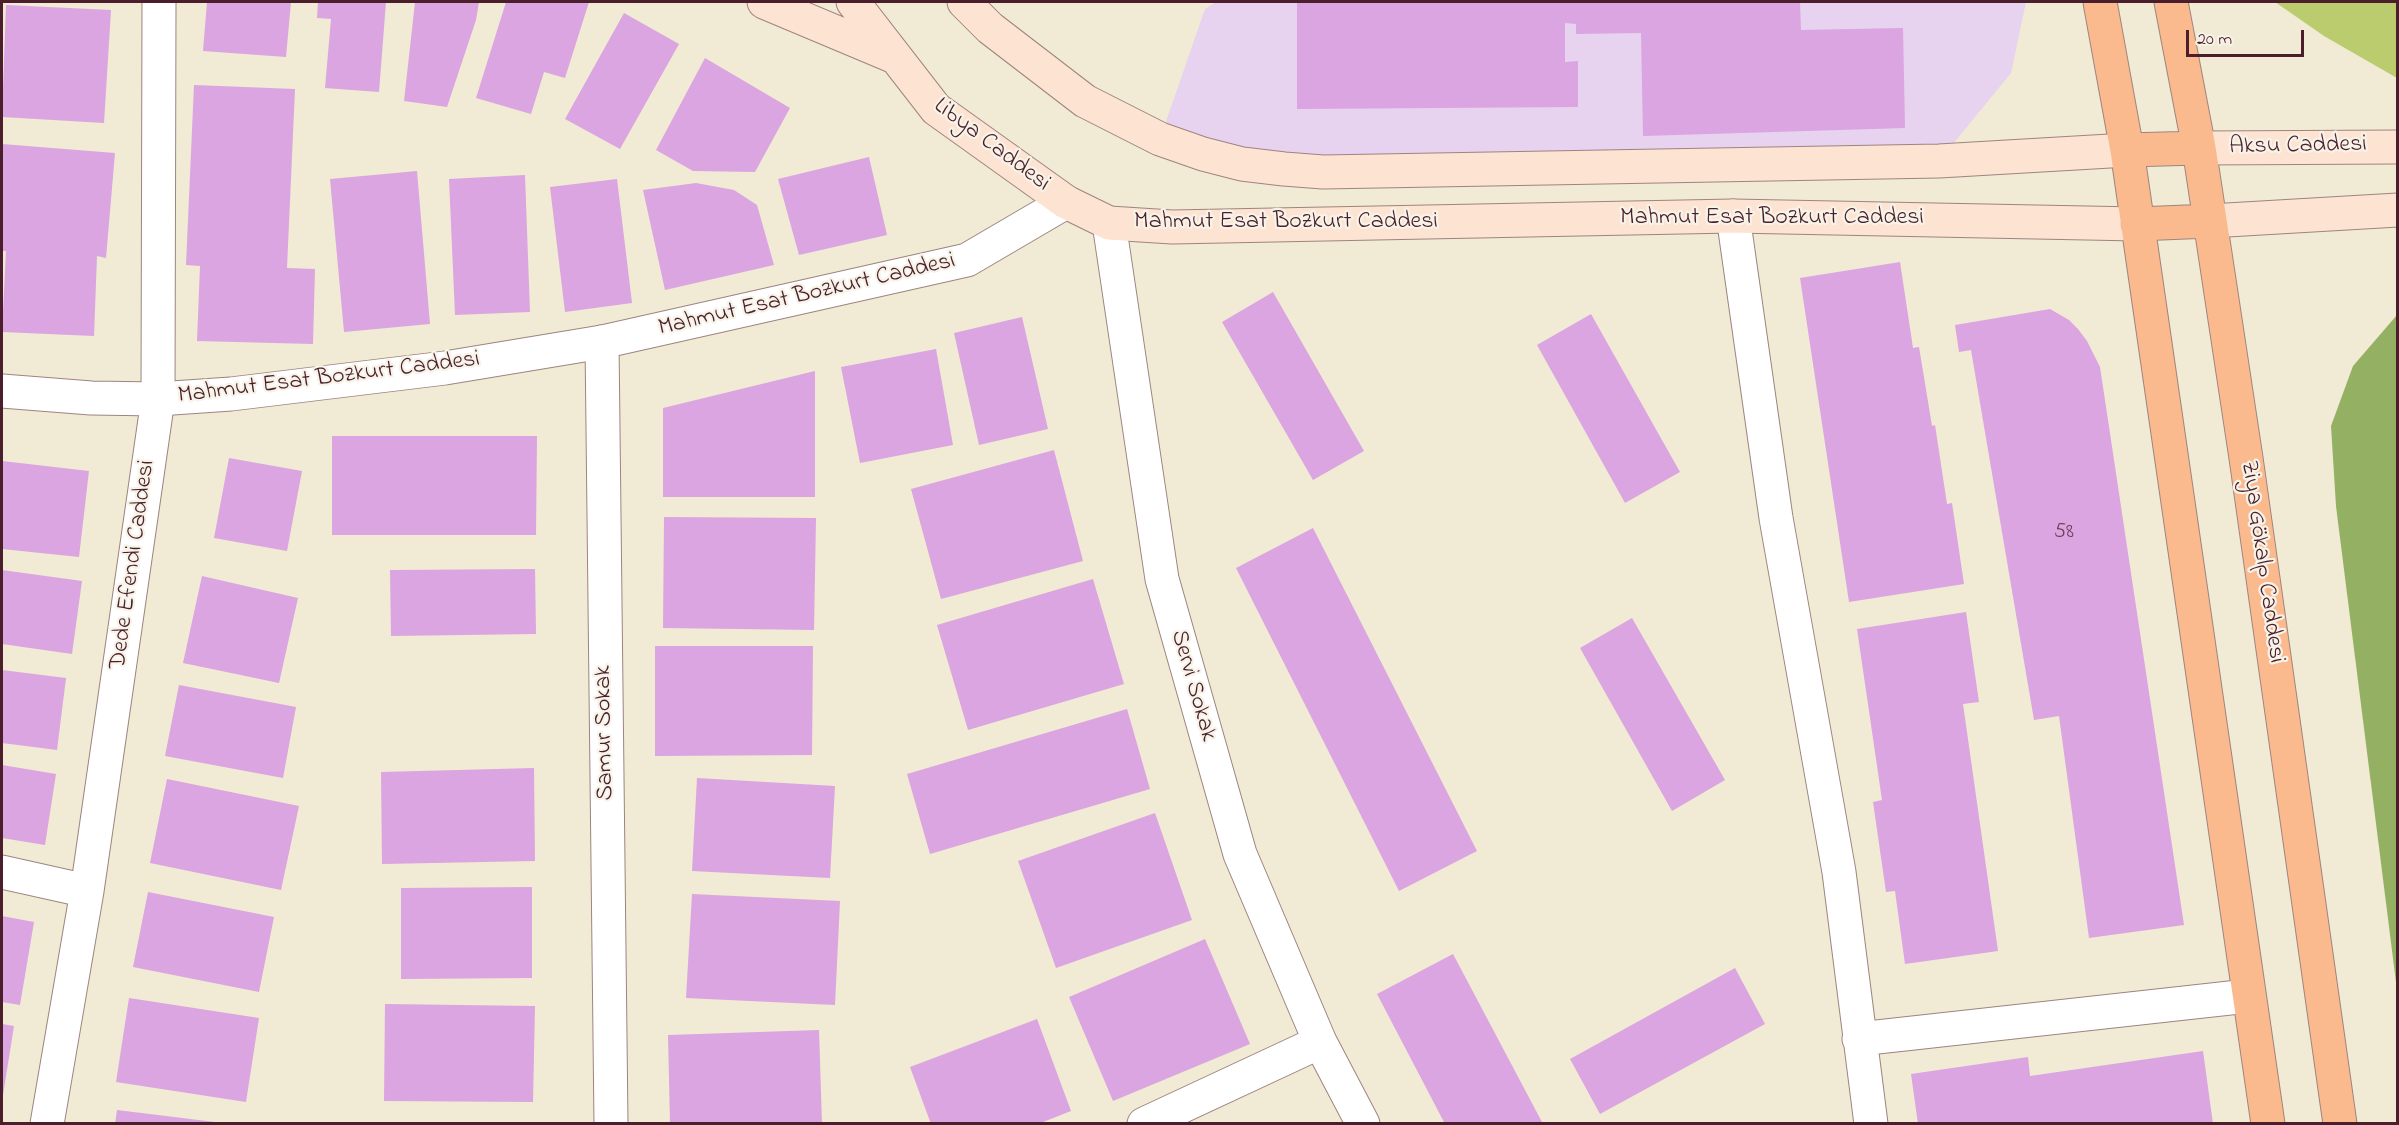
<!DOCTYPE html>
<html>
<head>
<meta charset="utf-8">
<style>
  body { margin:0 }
  #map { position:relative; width:2399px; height:1125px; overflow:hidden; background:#f1ead4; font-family:"Indie Flower",sans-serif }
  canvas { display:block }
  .frame { position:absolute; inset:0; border:3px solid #4a1f2b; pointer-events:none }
  .scale { position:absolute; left:2186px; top:30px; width:118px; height:27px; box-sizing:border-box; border:3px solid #4a1f2b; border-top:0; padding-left:8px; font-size:18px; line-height:21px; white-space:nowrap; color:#4a1f2b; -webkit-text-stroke:4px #f7f3e8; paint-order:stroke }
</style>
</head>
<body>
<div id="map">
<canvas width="2399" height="1125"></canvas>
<div class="frame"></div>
<div class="scale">20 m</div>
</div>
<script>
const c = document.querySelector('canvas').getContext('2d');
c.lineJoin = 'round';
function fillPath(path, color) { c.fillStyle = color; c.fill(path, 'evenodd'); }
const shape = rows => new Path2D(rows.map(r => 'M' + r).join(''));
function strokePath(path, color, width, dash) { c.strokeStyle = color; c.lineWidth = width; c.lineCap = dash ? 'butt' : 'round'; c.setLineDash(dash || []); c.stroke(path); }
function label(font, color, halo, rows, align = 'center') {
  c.font = font + ' "Indie Flower",sans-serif'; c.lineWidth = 4.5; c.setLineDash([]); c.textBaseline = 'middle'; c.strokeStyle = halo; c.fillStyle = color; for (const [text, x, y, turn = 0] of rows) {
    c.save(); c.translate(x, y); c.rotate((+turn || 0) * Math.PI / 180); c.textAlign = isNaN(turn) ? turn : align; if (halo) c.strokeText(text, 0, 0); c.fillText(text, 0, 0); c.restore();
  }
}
fillPath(shape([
  [1216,2,2026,2,2011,73,1939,161,1386,170,1160,139,1205,9]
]), '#e7d2ef');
fillPath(shape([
  [2275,2,2397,2,2397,78,2324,36]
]), '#bbcc6f');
fillPath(shape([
  [2397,315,2397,990,2336,506,2331,426,2353,366]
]), '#94b062');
fillPath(shape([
  [207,2,291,2,286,57,203,51],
  [318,2,386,2,379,92,325,88,331,19,317,18],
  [415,2,479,2,476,20,447,107,404,101],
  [506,2,589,2,565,78,544,72,531,114,476,98],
  [1297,2,1800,2,1801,30,1903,28,1905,128,1643,136,1641,33,1576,34,1576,24,1565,23,1565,62,1578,61,1578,107,1297,109],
  [6,5,111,10,104,123,2,117],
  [624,13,679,44,620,149,565,119],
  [705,58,790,108,755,172,693,171,656,150],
  [194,85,295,89,287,268,315,269,313,344,197,341,200,266,186,265],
  [2,144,115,153,106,258,97,256,94,336,2,332,6,251,2,251],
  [869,157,887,235,799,255,778,179],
  [417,171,430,324,344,332,330,179],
  [525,175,530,312,455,315,449,179],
  [617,179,632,303,565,312,550,187],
  [696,183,734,190,757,205,774,265,665,290,643,190],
  [1900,262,1913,348,1919,347,1932,426,1935,425,1947,504,1952,503,1964,584,1849,602,1800,278],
  [1273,292,1364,451,1313,480,1222,322],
  [2050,309,2069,320,2078,329,2087,341,2100,367,2184,925,2089,938,2059,716,2034,720,1971,350,1959,352,1955,325],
  [1591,314,1680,472,1625,503,1537,345],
  [1022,317,1048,429,979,445,954,333],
  [936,349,953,445,860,463,841,367],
  [815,371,815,497,663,497,663,408],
  [332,436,537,436,536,535,332,535],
  [1054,450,1083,561,941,599,911,489],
  [229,458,302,471,287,551,214,538],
  [2,461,89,471,79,557,2,549],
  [664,517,816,518,814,630,663,628],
  [1313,528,1477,851,1399,891,1236,568],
  [535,569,536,634,391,636,390,570],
  [2,570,82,581,72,654,2,644],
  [202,576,298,598,279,683,183,663],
  [1093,579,1124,684,968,730,937,625],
  [1966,612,1979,702,1963,704,1998,951,1905,964,1895,891,1886,892,1873,802,1882,800,1857,629],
  [1632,618,1725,780,1672,811,1580,648],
  [655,646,813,646,812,755,655,756],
  [2,670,66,678,57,750,2,743],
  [179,685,296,707,283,778,165,756],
  [1127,709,1150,789,930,854,907,774],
  [2,765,56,774,45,845,2,838],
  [534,768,535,861,382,864,381,772],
  [697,778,835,786,830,878,692,871],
  [167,779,299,806,281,890,150,863],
  [1155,813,1192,920,1056,968,1018,861],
  [532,887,532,978,401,979,401,888],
  [148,892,274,917,259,992,133,967],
  [692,894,840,901,835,1005,686,998],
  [2,916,34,922,20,1005,2,1002],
  [1205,939,1250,1044,1113,1101,1069,997],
  [1453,954,1543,1124,1445,1124,1377,994],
  [1735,968,1765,1024,1600,1114,1570,1059],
  [129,998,259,1018,246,1102,116,1082],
  [385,1004,535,1006,533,1102,384,1101],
  [1037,1019,1071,1111,1038,1124,931,1124,910,1067],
  [2,1024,14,1026,3,1095,2,1094],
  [819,1030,822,1124,670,1124,668,1035],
  [2203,1051,2213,1124,1918,1124,1911,1074,2028,1057,2030,1076],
  [117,1110,215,1122,215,1124,115,1124]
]), '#daa5e0');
const minor = shape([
  [1733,216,1776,518,1839,872,1871,1124],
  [1109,223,1162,579,1240,854,1320,1042,1363,1124],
  [602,342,611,1124],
  [2,872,87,891],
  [1859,1039,2248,996],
  [47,1124,87,891,158,399,159,2],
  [1144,1124,1320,1042]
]);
const tertiary = shape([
  [2,391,91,398,158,399,231,394,445,368,602,342,967,260,1066,202]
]);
const secondary = shape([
  [764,2,895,57],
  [853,2,936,109,1066,202,1109,223,1172,227,1733,216,2137,224],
  [964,2,990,28,1085,101,1160,139,1203,154,1242,164,1284,169,1323,172,1939,161,2127,150],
  [2199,148,2398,147],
  [2210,221,2398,210]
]);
const primary = shape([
  [2100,2,2127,150,2268,1124],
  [2171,2,2199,148,2246,458,2340,1124],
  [2127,150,2199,148],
  [2137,224,2210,221]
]);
strokePath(minor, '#9e8480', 35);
strokePath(tertiary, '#9e8480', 35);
strokePath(secondary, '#9e8480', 35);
strokePath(primary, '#9e8480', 35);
strokePath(minor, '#fff', 33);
strokePath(tertiary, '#fff', 33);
strokePath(secondary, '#fde3d1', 33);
strokePath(primary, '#fbba8d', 33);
label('21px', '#6e4058', null, [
  ["58",2064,534]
]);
label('24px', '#4a1f2b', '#f7f3e8', [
  ["Libya Caddesi",991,146,37],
  ["Aksu Caddesi",2298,147,-1],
  ["Mahmut Esat Bozkurt Caddesi",1772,219],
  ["Mahmut Esat Bozkurt Caddesi",1286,223],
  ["Mahmut Esat Bozkurt Caddesi",807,296,-13],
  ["Mahmut Esat Bozkurt Caddesi",329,379,-7],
  ["Ziya Gökalp Caddesi",2261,562,82],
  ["Dede Efendi Caddesi",134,565,-82],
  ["Servi Sokak",1192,686,74],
  ["Samur Sokak",606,733,-91]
]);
</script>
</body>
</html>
